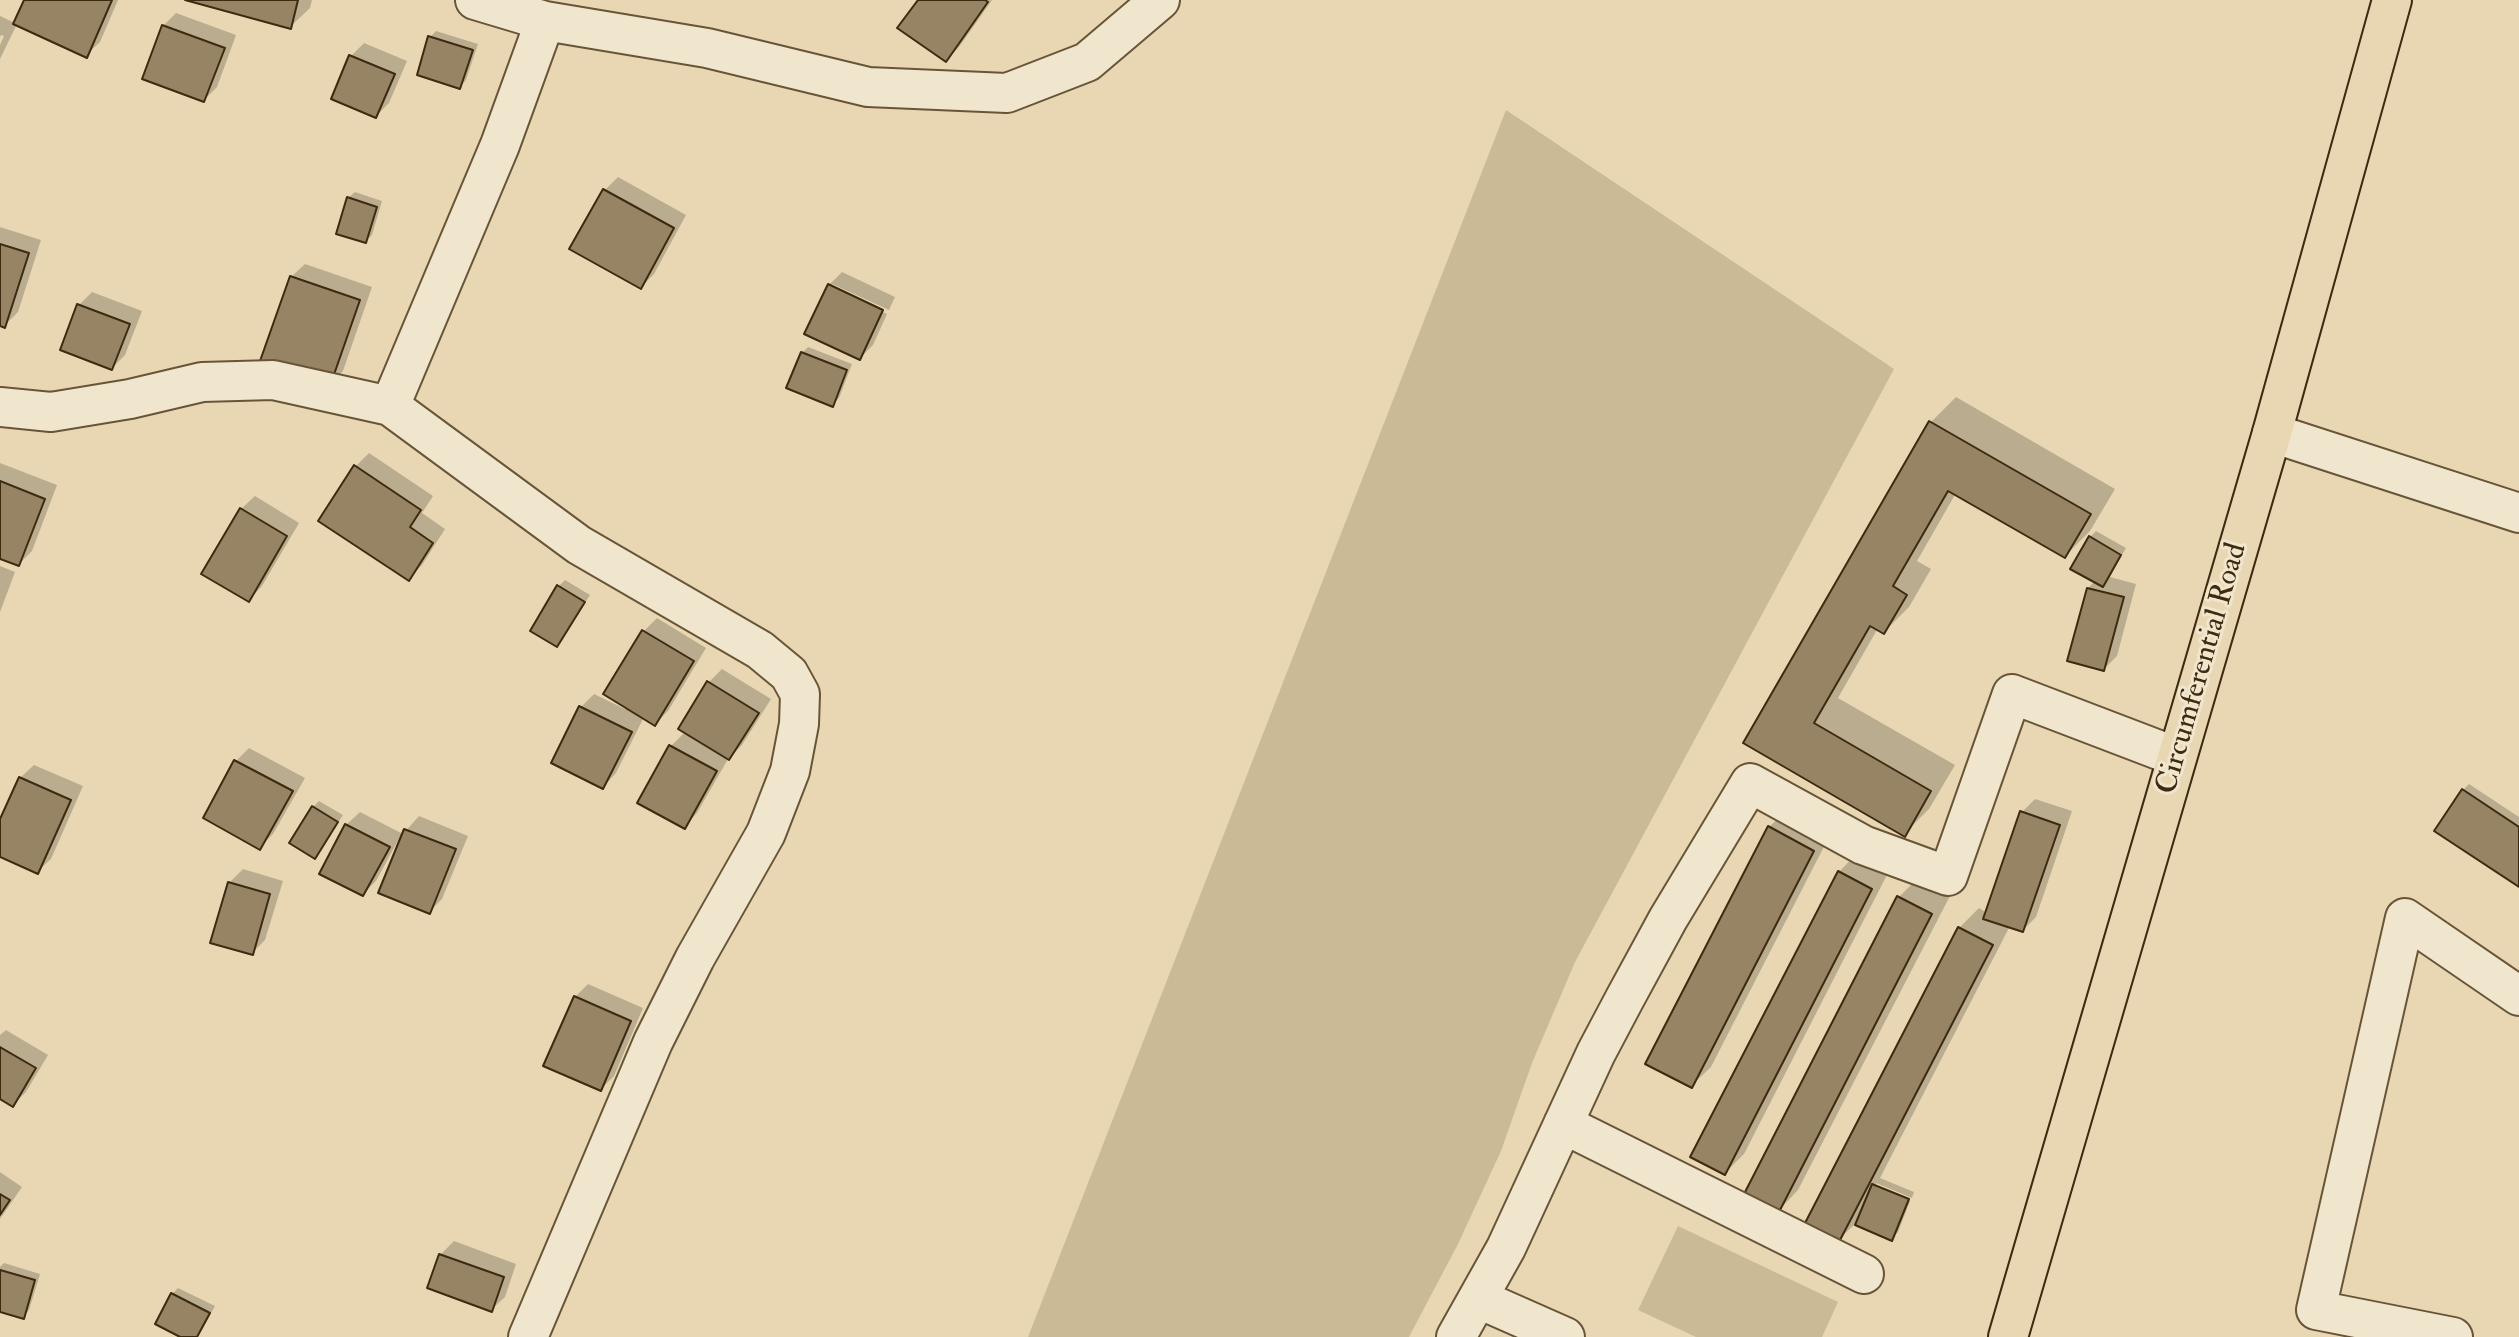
<!DOCTYPE html>
<html>
<head>
<meta charset="utf-8">
<style>
  body { margin:0 }
  canvas { display:block; background:#e8d7b2 }
</style>
</head>
<body>
<canvas width="2519" height="1337"></canvas>
<script>
const c = document.querySelector('canvas').getContext('2d');
c.lineJoin = 'round';
function fillPath(path, color) { c.fillStyle = color; c.fill(path, 'evenodd'); }
const shape = rows => new Path2D(rows.map(r => 'M' + r).join(''));
function strokePath(path, color, width, dash) { c.strokeStyle = color; c.lineWidth = width; c.lineCap = dash ? 'butt' : 'round'; c.setLineDash(dash || []); c.stroke(path); }
function label(font, color, halo, rows, align = 'center') {
  c.font = font + ' "IM FELL Double Pica",serif'; c.lineWidth = 6; c.setLineDash([]); c.textBaseline = 'middle'; c.strokeStyle = halo; c.fillStyle = color; for (const [text, x, y, turn = 0] of rows) {
    c.save(); c.translate(x, y); c.rotate((+turn || 0) * Math.PI / 180); c.textAlign = isNaN(turn) ? turn : align; if (halo) c.strokeText(text, 0, 0); c.fillText(text, 0, 0); c.restore();
  }
}
fillPath(shape([
  [1506,110,1894,369,1575,962,1532,1063,1501,1151,1458,1244,1409,1337,1028,1337],
  [1678,1226,1838,1302,1822,1337,1696,1337,1638,1310]
]), '#cbba96');
fillPath(shape([
  [25,0,118,0,100,42,86,55,17,24,0,59,0,45,4,36,1,35,0,37,0,16,15,23],
  [191,0,312,0,310,8,290,27],
  [920,0,992,0,959,47,946,60],
  [176,13,236,35,217,87,204,100,163,26],
  [436,31,478,44,466,80,460,87,430,37],
  [364,43,407,61,389,103,376,116,351,56],
  [618,177,686,215,654,274,641,287,605,190],
  [355,192,382,201,372,235,366,241,348,198],
  [0,227,41,240,18,312,4,326,0,324],
  [305,264,372,287,343,371,330,384,291,277],
  [842,272,895,297,889,310,832,284,832,288,887,314,873,345,860,358,829,285],
  [92,292,142,311,125,355,112,368,79,305],
  [808,347,852,364,839,398,832,405,802,353],
  [1956,397,2115,489,2090,531,2065,556,1956,493,1917,561,1931,569,1909,607,1884,632,1878,628,1838,698,1955,765,1929,809,1904,834,1746,743,1931,422],
  [369,453,433,496,422,513,445,529,422,565,409,578,356,466],
  [0,463,57,485,32,551,19,564,0,557],
  [255,496,299,523,262,586,249,600,241,509],
  [2096,531,2126,548,2110,577,2136,584,2117,656,2104,669,2088,588,2095,581,2090,537],
  [0,566,15,572,0,612],
  [565,580,590,595,557,645,559,586],
  [657,618,706,648,668,711,655,724,644,717,616,773,603,787,553,762,581,707,594,694,625,709,644,631],
  [722,669,771,699,742,745,728,759,697,813,684,827,671,746,686,731,709,682],
  [249,748,305,778,273,834,260,847,205,817,236,761],
  [34,765,83,786,51,859,37,872,0,855,0,824,20,778],
  [2469,784,2519,817,2519,885,2463,790],
  [2035,799,2072,811,2036,917,2023,930,2010,926,1880,1178,1914,1192,1912,1198,1876,1183,1876,1187,1910,1201,1898,1232,1892,1238,1855,1224,1838,1240,1806,1224,1959,928,1979,908,1987,913,2022,812],
  [319,801,343,815,315,857,313,807],
  [1789,808,1832,831,1711,1067,1691,1086,1769,827],
  [360,812,403,834,419,816,468,836,442,899,429,912,403,836,401,835,376,881,363,894,346,825],
  [1858,852,1890,869,1744,1154,1725,1173,1839,872],
  [243,869,283,881,265,940,252,953,212,942,230,882],
  [1918,878,1951,894,1798,1190,1779,1210,1899,897],
  [588,984,643,1008,614,1076,601,1089,575,997],
  [6,1030,48,1055,26,1092,13,1105,0,1097,0,1035],
  [0,1172,22,1187,0,1219],
  [454,1241,516,1264,505,1297,491,1310,429,1287,441,1254],
  [4,1263,40,1274,29,1310,23,1317,0,1310,0,1267],
  [178,1288,215,1306,198,1337,184,1337,172,1294]
]), '#0003');
const building = shape([
  [24,0,112,0,87,58,13,24,24,0],
  [185,0,298,0,291,29,185,0],
  [918,0,985,0,988,2,946,62,897,28,918,0],
  [162,25,225,48,204,102,142,79,162,25],
  [428,36,473,50,460,89,417,75,428,36],
  [349,55,395,74,376,118,331,99,349,55],
  [603,189,674,228,641,289,569,249,603,189],
  [347,197,377,207,366,243,336,234,347,197],
  [0,244,29,253,5,328,0,326,0,244],
  [290,276,360,300,330,386,260,361,290,276],
  [828,284,883,310,860,360,804,334,828,284],
  [77,304,130,324,112,370,60,350,77,304],
  [801,352,847,370,833,407,786,388,801,352],
  [1929,421,2091,514,2065,558,1948,491,1893,586,1907,595,1884,634,1870,626,1814,723,1931,791,1905,837,1743,743,1929,421],
  [354,465,421,510,410,527,433,543,409,581,318,521,354,465],
  [0,481,45,499,19,566,0,559,0,481],
  [240,508,287,536,249,602,201,574,240,508],
  [2089,536,2121,555,2103,587,2070,569,2089,536],
  [557,585,585,602,557,647,530,631,557,585],
  [2087,588,2124,597,2104,671,2067,661,2087,588],
  [642,630,694,661,655,726,603,694,642,630],
  [707,681,759,713,729,760,678,729,707,681],
  [579,706,632,732,603,789,551,763,579,706],
  [669,745,717,771,685,829,637,803,669,745],
  [234,760,293,791,260,850,203,818,234,760],
  [19,777,71,800,38,874,0,857,0,819,19,777],
  [2462,789,2519,827,2519,887,2434,831,2462,789],
  [312,806,338,822,315,859,289,843,312,806],
  [2020,811,2060,825,2023,932,1983,919,2020,811],
  [345,824,390,847,363,896,319,874,345,824],
  [1768,826,1814,851,1692,1088,1645,1064,1768,826],
  [404,829,456,849,430,914,378,893,404,829],
  [1838,871,1872,889,1725,1175,1690,1157,1838,871],
  [228,882,270,894,253,955,210,943,228,882],
  [1897,896,1932,914,1779,1212,1744,1194,1897,896],
  [1958,927,1993,945,1839,1242,1804,1225,1958,927],
  [574,996,631,1021,601,1091,543,1066,574,996],
  [0,1047,36,1068,13,1107,0,1099,0,1047],
  [1872,1184,1909,1199,1892,1241,1855,1225,1872,1184],
  [0,1194,10,1200,0,1215,0,1194],
  [439,1254,504,1277,492,1312,427,1288,439,1254],
  [0,1270,35,1280,24,1319,0,1312,0,1270],
  [171,1293,210,1313,197,1337,180,1337,155,1324,171,1293]
]);
fillPath(building, '#968464');
strokePath(building, '#3d2a10', 2);
const minor = shape([
  [475,0,545,21,707,48,868,87,1007,93,1087,62,1160,0],
  [390,406,500,145,545,21],
  [0,407,51,412,130,399,202,382,273,380,390,406,579,545,760,650,789,674,800,694,799,724,790,771,766,833,695,958,653,1042,528,1337],
  [2272,433,2519,513],
  [1563,1124,1864,1274],
  [1479,1299,1565,1337],
  [1456,1337,1506,1248,1596,1053,1624,1000,1668,919,1750,783,1863,845,1948,876,2012,694,2177,757],
  [2453,1337,2316,1310,2405,918,2519,996]
]);
const major = shape([
  [2008,1337,2272,433,2392,0]
]);
strokePath(minor, '#685538', 42);
strokePath(major, '#3d2a10', 42);
strokePath(minor, '#f0e5cd', 38);
strokePath(major, '#e8d7b2', 38);
label('30px', '#3d2a10', '#f0e5cd', [
  ["Circumferential Road",2203,669,-74]
]);
</script>
</body>
</html>
